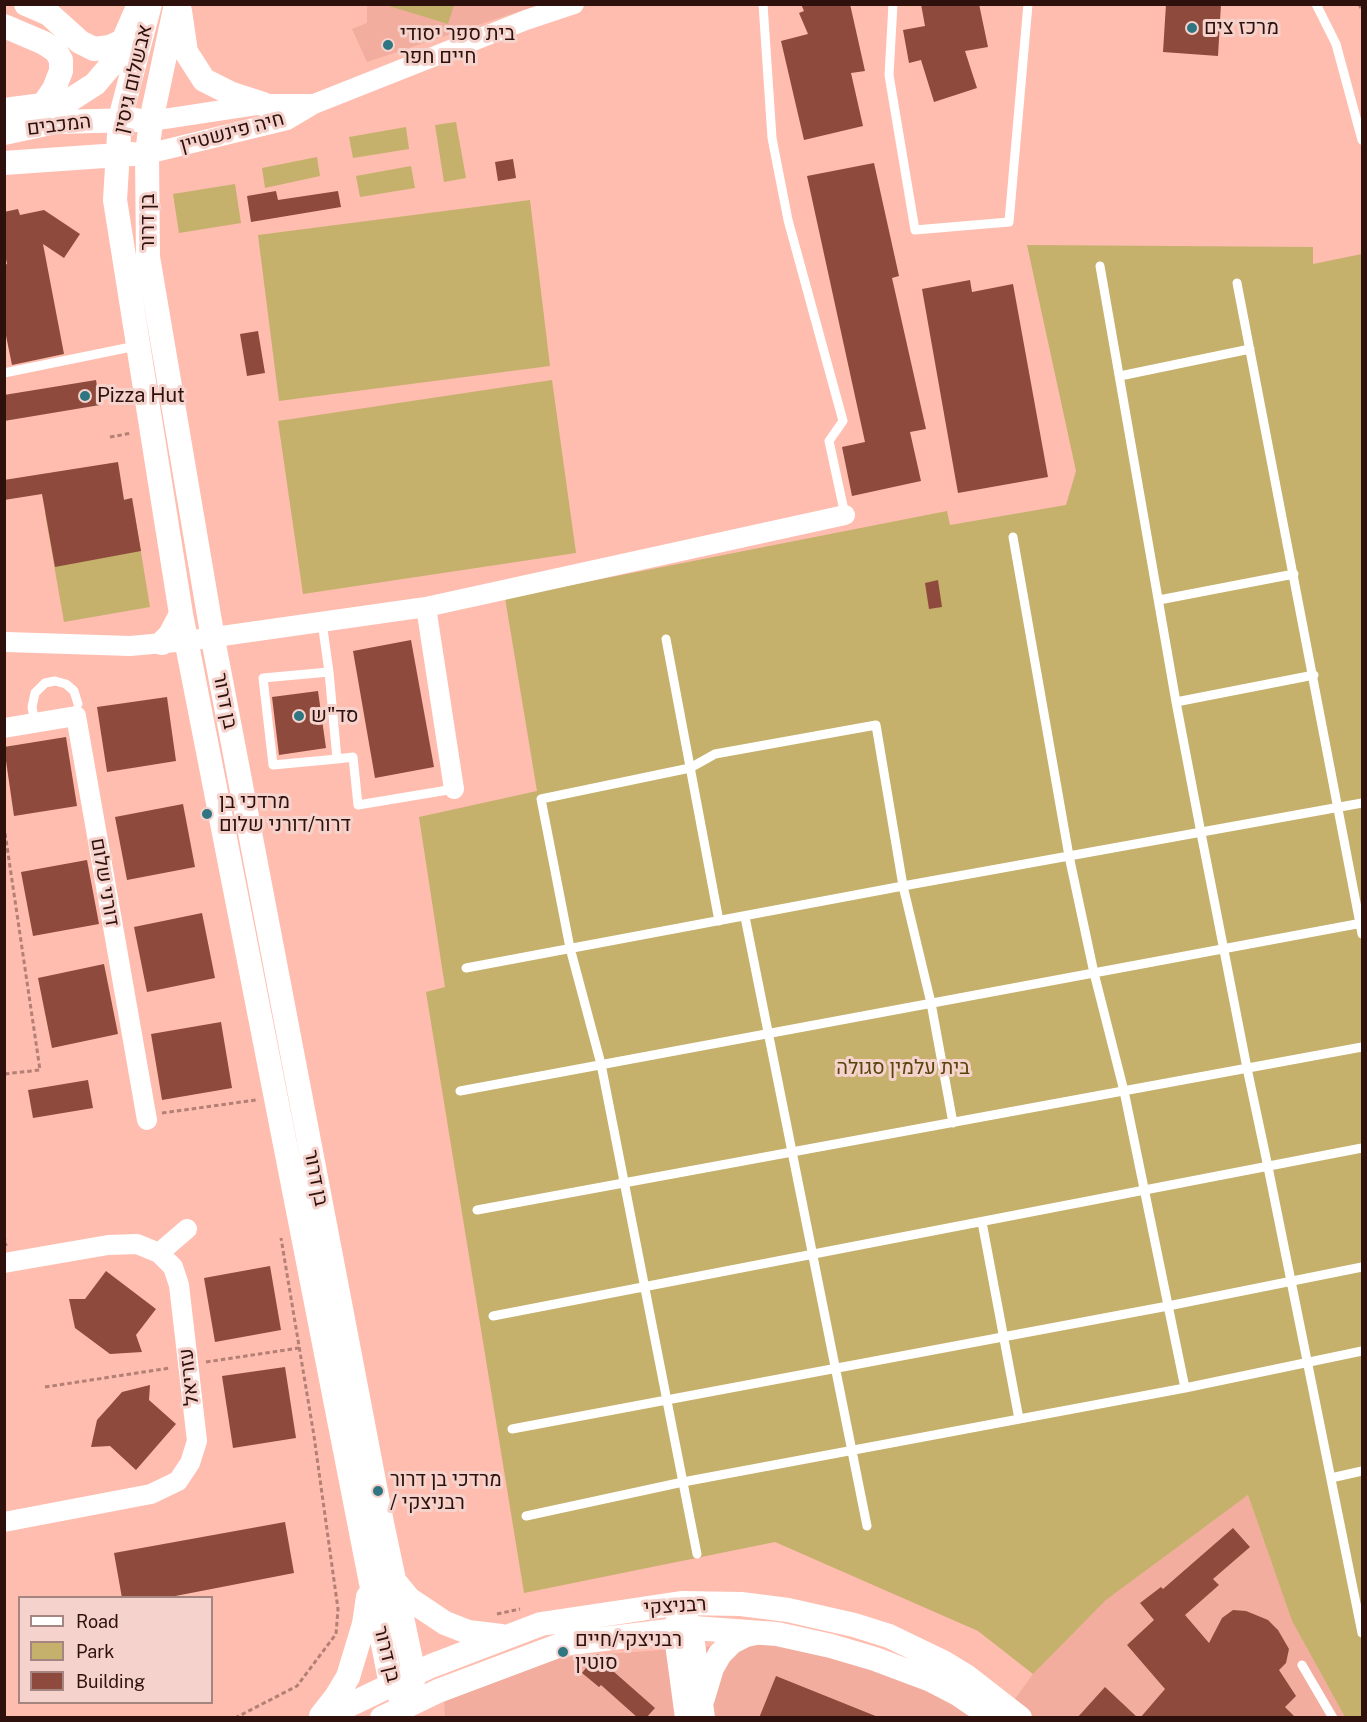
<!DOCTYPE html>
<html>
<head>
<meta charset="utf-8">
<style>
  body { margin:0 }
  #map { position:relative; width:1367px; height:1722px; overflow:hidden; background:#febdaf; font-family:"Public Sans",sans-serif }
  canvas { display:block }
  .frame { position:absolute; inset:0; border:6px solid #2e110c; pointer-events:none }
  .legend { position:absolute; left:18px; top:1596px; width:195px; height:108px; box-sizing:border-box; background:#f5d3cc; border:2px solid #a5857f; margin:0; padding:8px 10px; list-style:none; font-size:18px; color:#2e110c }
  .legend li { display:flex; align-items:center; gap:12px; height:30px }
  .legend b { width:30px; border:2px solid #a5857f }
</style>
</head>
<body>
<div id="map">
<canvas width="1367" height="1722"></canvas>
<div class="frame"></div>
<ul class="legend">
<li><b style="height:8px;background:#fff"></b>Road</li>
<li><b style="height:16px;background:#c5b06c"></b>Park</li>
<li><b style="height:16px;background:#8e4a3c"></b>Building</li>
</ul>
</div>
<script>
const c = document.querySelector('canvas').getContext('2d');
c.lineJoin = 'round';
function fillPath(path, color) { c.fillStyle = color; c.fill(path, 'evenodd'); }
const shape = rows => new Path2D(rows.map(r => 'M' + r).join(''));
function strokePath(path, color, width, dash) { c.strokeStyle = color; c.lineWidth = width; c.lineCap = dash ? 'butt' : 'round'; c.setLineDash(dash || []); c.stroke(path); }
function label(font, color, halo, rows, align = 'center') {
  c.font = font + ' "Public Sans",Heebo,sans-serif'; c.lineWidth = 6; c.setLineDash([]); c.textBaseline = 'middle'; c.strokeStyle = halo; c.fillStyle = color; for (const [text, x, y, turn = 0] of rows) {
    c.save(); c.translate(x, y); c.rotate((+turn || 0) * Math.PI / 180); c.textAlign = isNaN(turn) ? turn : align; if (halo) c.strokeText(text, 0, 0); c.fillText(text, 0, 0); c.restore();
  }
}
fillPath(shape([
  [367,5,538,5,367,62,352,29,367,23],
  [1248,1495,1292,1621,1345,1717,1001,1718,1033,1674,1106,1600],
  [758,1643,820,1650,897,1672,980,1717,445,1718,444,1699,550,1658]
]), '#f2ad9e');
fillPath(shape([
  [386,5,454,5,448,24],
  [456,122,466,178,444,182,435,125],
  [406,127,409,149,353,158,349,137],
  [317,157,320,176,265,188,262,168],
  [411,166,415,188,360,197,356,176],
  [235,184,241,223,179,233,173,194],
  [530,200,550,366,279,401,258,235],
  [1027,245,1313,247,1313,264,1362,254,1362,1717,1345,1717,1292,1621,1248,1495,1106,1600,1033,1674,978,1631,775,1542,524,1593,426,992,445,987,419,817,537,791,505,598,947,511,950,525,1066,505,1076,471],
  [552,380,576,553,303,594,278,421],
  [132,498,150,607,64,622,45,513]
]), '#c5b06c');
fillPath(shape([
  [801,4,850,4,865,71,851,73,863,126,804,140,781,41,808,34,799,13,804,11],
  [921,4,979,4,988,47,965,51,977,88,934,102,921,60,909,63,903,30,925,26],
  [1166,4,1221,4,1218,56,1163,52],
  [513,159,516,178,498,181,495,162],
  [874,163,899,276,892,278,926,429,910,432,921,481,852,496,842,447,865,442,807,176],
  [276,191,278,200,338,191,341,207,251,222,247,196],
  [18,209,20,215,44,210,80,234,64,258,43,244,64,354,12,365,4,326,4,265,7,264,4,249,4,212],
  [970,280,972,292,1013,284,1048,477,958,493,922,289],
  [258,331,265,373,247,376,240,334],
  [96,380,100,405,4,421,4,395],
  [118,462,124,500,132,498,141,551,55,567,42,494,4,500,4,480],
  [938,580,942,607,929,609,925,583],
  [411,640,434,767,375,778,353,651],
  [318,691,326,748,279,755,272,697],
  [167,697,176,761,107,772,97,707],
  [66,737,77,806,14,816,4,747],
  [183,804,195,867,127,880,115,817],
  [87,860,99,924,33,936,21,872],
  [202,913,215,978,147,992,134,927],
  [104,964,118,1034,52,1048,38,978],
  [221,1022,232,1088,162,1100,151,1034],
  [88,1080,93,1108,33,1118,28,1090],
  [270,1266,281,1330,215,1342,204,1278],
  [106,1271,156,1309,136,1335,142,1352,110,1354,75,1328,69,1299,85,1299],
  [285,1367,296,1438,233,1448,222,1376],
  [150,1385,149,1400,176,1424,136,1470,110,1446,91,1447,97,1420,122,1392],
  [285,1522,294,1573,165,1598,122,1598,114,1553],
  [1233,1528,1250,1547,1213,1579,1219,1585,1185,1615,1209,1643,1222,1618,1233,1610,1246,1611,1268,1620,1278,1630,1289,1649,1286,1663,1279,1670,1296,1696,1285,1707,1296,1718,1140,1718,1165,1689,1127,1645,1154,1620,1140,1603,1161,1587,1163,1589],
  [597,1654,602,1654,617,1667,613,1671,655,1708,646,1718,638,1718,601,1685,599,1687,582,1673],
  [776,1676,878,1717,878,1718,759,1718],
  [1105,1687,1138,1718,1077,1718]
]), '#8e4a3c');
strokePath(shape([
  [1359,4,1362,10],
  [110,437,132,433],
  [4,826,40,1070,4,1074],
  [162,1113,256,1100],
  [4,1236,6,1246],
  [206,1362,299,1348],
  [45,1387,170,1368],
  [497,1614,520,1609],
  [235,1718,297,1686,336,1634,338,1609,314,1436,281,1238]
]), '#b47f75', 3, [4.5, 3]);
strokePath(shape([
  [763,4,772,138,788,220,843,421,829,441,845,515],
  [893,4,889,75,915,230,1009,222,1028,4],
  [1316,4,1336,44,1362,140],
  [1100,266,1176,702,1201,833,1247,1068,1268,1167,1362,1633],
  [1237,283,1362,934],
  [4,373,136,346],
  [1120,376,1250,349],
  [1013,537,1069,856,1094,973,1124,1091,1185,1388],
  [1159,600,1294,574],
  [322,622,329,672,337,759,273,765,263,678,329,672],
  [666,639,719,921],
  [1176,702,1314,675],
  [35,723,32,707,35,693,45,683,55,681,66,684,74,691,78,704],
  [337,759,353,757,358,805,454,789],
  [745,917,867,1526],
  [466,968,903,886,1362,803],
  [460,1091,1362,923],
  [477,1210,1362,1047],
  [982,1222,1019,1419],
  [493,1316,1362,1148],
  [512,1429,1168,1306,1362,1267],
  [1331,1478,1362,1471],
  [526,1516,683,1482,1185,1388,1362,1351],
  [697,1554,601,1064,570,948,541,799,690,768,715,754,876,725,903,886,931,1003,953,1123],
  [1302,1665,1333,1718]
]), '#fff', 9);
strokePath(shape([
  [151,121,263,104,311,104],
  [147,154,287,120,314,104,526,20,574,4],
  [426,607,845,515],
  [6,642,130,646,187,641,426,607,454,789],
  [4,728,76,716,147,1120],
  [159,1253,187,1229],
  [4,1263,108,1245,137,1244,159,1253,173,1267,179,1285,197,1441,190,1463,178,1481,151,1494,4,1522],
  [681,1603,693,1628,705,1718],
  [677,1617,673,1629,685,1718]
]), '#fff', 20);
strokePath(shape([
  [26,4,49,14,80,42,94,49,110,47,123,41,137,9],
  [150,4,120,119,115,200,181,614,391,1685,409,1705],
  [176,4,151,121,147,154,148,257,213,639,382,1523,414,1674,409,1705],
  [180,11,186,52,204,80,232,94,263,104],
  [4,26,44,43,56,51,61,60,61,71,54,89,43,105,4,110],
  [43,105,70,100,95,84,112,64,123,41],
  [4,133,55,122,136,120],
  [4,163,133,154],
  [162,643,170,635,181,614],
  [395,1582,409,1599,445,1623,468,1632,501,1636],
  [703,1698,712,1668,720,1654,732,1642,746,1635,756,1633],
  [321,1716,336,1697,348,1677,364,1624,368,1597],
  [322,1718,431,1666,541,1624,681,1603,741,1604,788,1610,854,1625,889,1636,943,1662,966,1676,1020,1718],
  [382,1718,438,1691,563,1644,693,1628,777,1634,831,1646,875,1659,931,1680,958,1694,993,1718]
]), '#fff', 24);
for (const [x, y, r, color] of [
  [1192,28,6,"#2f7582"],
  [388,45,6,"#2f7582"],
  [85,396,6,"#2f7582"],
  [299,716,6,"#2f7582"],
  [207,814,6,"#2f7582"],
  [378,1491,6,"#2f7582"],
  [563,1652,6,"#2f7582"]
]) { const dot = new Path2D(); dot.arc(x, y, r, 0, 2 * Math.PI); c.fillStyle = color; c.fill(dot); strokePath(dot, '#f5d3cc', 2); }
label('20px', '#2e110c', '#f5d3cc', [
  ["מרכז צים",1204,28],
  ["בית ספר יסודי",400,34],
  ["חיים חפר",400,57],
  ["Pizza Hut",97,396],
  ["סד\"ש",311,716],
  ["מרדכי בן",219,802],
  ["דרור/דורני שלום",219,825],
  ["מרדכי בן דרור",390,1480],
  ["/ רבניצקי",390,1503],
  ["רבניצקי/חיים",575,1640],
  ["סוטין",575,1663]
], 'left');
label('20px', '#2e110c', '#f5d3cc', [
  ["אבשלום גיסין",133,79,-77],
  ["המכבים",59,125,-7],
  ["חיה פינשטיין",232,132,-15],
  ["בן דרור",148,222,-90],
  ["בן דרור",225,701,79],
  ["דורני שלום",105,882,80],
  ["בן דרור",316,1178,79],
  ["עזריאל",189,1377,-96],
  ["רבניצקי",675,1606,-4],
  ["בן דרור",387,1654,76]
]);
label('20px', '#55450b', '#f5d3cc', [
  ["בית עלמין סגולה",903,1068]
]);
</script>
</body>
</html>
